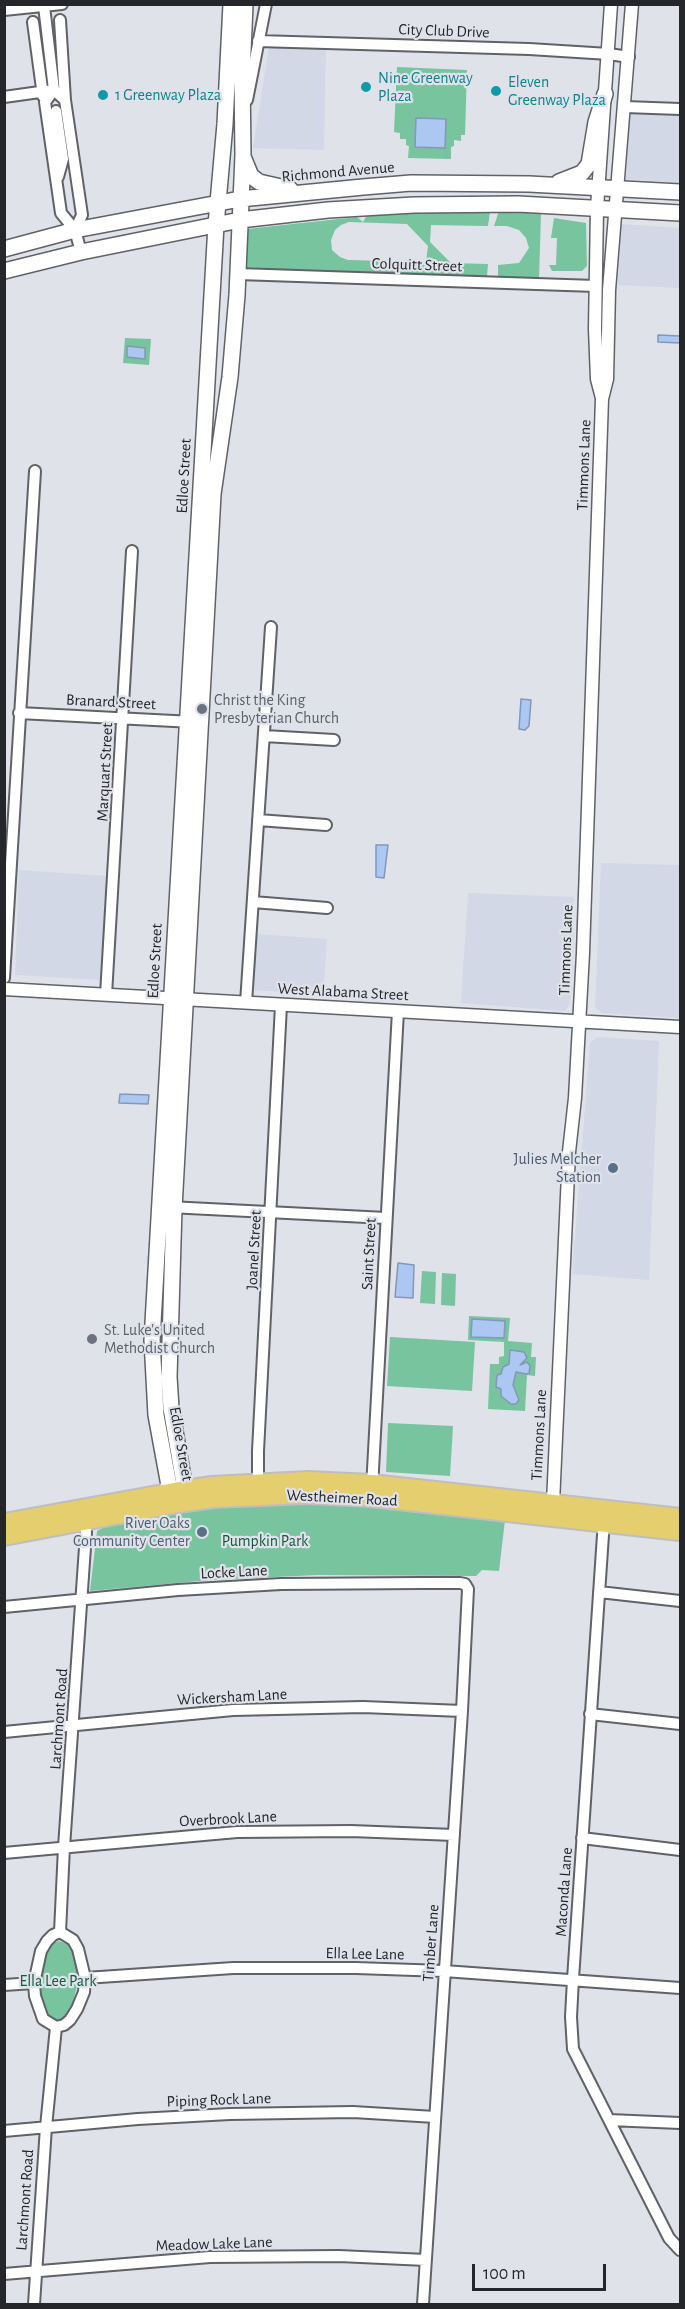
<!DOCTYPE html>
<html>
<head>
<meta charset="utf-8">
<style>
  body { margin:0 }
  #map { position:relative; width:685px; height:2309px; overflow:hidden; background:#dfe2e9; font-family:"Alegreya Sans",sans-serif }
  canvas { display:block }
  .frame { position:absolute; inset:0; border:6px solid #252629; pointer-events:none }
  .scale { position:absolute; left:472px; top:2264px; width:134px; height:27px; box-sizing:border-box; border:3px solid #252629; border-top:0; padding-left:8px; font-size:18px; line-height:21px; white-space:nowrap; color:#252629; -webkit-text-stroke:4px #dfe2e9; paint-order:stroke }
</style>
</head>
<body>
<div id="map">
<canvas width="685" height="2309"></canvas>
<div class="frame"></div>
<div class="scale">100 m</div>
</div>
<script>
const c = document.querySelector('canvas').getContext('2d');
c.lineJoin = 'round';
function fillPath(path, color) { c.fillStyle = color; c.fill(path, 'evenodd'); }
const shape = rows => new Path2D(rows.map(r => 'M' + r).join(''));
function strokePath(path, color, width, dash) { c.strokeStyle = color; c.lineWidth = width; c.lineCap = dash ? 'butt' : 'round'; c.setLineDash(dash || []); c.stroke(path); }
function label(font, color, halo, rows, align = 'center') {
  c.font = font + ' "Alegreya Sans",sans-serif'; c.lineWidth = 4.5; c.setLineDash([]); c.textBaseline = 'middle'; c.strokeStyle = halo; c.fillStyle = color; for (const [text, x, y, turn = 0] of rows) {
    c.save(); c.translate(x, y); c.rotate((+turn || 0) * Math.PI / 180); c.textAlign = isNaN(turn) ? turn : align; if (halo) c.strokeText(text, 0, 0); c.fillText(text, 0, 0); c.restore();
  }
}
fillPath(shape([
  [269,46,326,46,324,150,253,148],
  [629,113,680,115,680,183,626,179],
  [621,224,680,228,680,288,618,285],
  [601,863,680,865,680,1018,602,1013,595,1007],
  [19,870,106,876,101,980,15,975],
  [468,893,574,897,573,971,570,1004,565,1011,461,1003],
  [256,934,327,939,323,995,254,990],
  [597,1037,659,1041,649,1280,572,1274,590,1043]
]), '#d2d8e6');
fillPath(shape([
  [397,67,467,70,465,135,461,135,461,141,454,140,454,146,451,147,451,159,408,158,409,146,406,145,406,139,400,139,400,133,394,132],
  [420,211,490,212,488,226,431,225,430,242,451,263,488,264,487,276,243,268,247,229,357,217,363,222,367,215],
  [349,222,407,224,428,246,426,262,348,260,340,257,332,250,331,240,335,230,341,225],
  [499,211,541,214,539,279,498,278,498,265,519,263,529,248,526,238,519,230,507,226,494,226],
  [554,218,586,223,587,266,582,271,552,271,549,265,556,265,557,238,551,238],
  [125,338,151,339,149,365,123,363],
  [422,1271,436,1272,435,1304,420,1303],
  [442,1273,456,1274,455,1306,441,1305],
  [469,1316,510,1318,508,1341,532,1343,531,1357,536,1357,535,1376,527,1375,525,1411,488,1409,490,1364,499,1364,499,1357,504,1356,504,1342,468,1340],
  [390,1337,475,1342,472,1391,387,1386],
  [388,1423,453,1426,450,1476,386,1472],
  [258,1504,341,1504,505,1520,499,1571,482,1570,476,1576,317,1575,210,1580,90,1591,97,1531,106,1526,184,1511],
  [59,1941,69,1945,73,1952,79,1978,72,2006,63,2019,56,2022,46,2017,42,2007,38,1983,44,1953,51,1944]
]), '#77c49f');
const water = shape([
  [416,118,446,119,445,148,415,147,416,118],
  [658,335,680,336,680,343,658,342,658,335],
  [127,346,145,348,145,359,127,357,127,346],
  [521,699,531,700,529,726,525,730,519,729,521,699],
  [376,845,388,845,384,878,376,877,376,845],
  [120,1094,149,1095,148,1104,119,1103,120,1094],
  [398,1263,414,1265,413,1298,395,1297,398,1263],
  [472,1319,505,1321,504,1338,471,1337,472,1319],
  [510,1350,524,1352,527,1358,520,1365,527,1362,530,1366,529,1373,526,1374,516,1372,513,1385,519,1400,516,1404,511,1404,501,1396,501,1389,496,1387,497,1375,501,1374,503,1367,509,1364,510,1350]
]);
fillPath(water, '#acc8f2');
strokePath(water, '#8497b6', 1.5);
const minor = shape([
  [44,6,54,90,45,102,61,213,75,230,81,252],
  [4,10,62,4],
  [60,20,65,100],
  [33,22,43,96],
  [258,41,529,49,609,54,629,57],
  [4,97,54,90,65,100,82,215,75,230],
  [247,100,266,4],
  [625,107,680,109],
  [56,111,63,159,58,177],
  [238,274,596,286],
  [19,713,193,722],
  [264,736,334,740],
  [258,820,326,825],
  [253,902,327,908],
  [4,978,35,471],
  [106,995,132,551],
  [246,1003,271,627],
  [169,1207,386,1218],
  [258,1487,258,1451,281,1005],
  [372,1488,398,1011],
  [604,1520,573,1979,571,2017,573,2049,669,2238,680,2250],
  [599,1592,680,1601],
  [4,1607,178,1590,281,1584,421,1583,460,1583,465,1584,468,1589,462,1711,423,2304],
  [590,1714,680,1724],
  [4,1732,233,1710,363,1707,462,1711],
  [582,1838,680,1850],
  [4,1853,237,1832,351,1831,454,1835],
  [60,1932,64,1847,86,1533,85,1517],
  [60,1932,73,1940,78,1949,85,1978,84,1992,77,2009,70,2020,64,2025,56,2027,43,2019,35,1996,34,1983,41,1951,47,1941,53,1935,60,1932],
  [85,1978,233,1968,356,1968,444,1971,680,1988],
  [4,1985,34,1983],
  [609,2120,680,2123],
  [4,2131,138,2119,230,2114,353,2112,435,2117],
  [4,2274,210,2257,339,2256,426,2260],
  [34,2304,46,2127,56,2027]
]);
const tertiary = shape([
  [602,398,597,379,595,329,597,208,611,4],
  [4,989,680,1027],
  [553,1503,569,1152,575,1098,583,953,602,399,607,379,609,290,632,4]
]);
const secondary = shape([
  [244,159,251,176,259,182,290,189],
  [559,182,582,173,589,164,596,122,605,94],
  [4,249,75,230,240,199,363,187,411,183,529,184,680,192],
  [4,271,81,252,240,220,328,210,414,205,518,204,680,213],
  [181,1498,185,1489,171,1408,169,1377,174,1208,213,494,230,377,237,295,243,155,242,76,245,4],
  [177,1501,170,1491,156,1415,152,1340,216,225,225,124,231,4]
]);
const primary = shape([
  [4,1522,185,1489,212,1485,308,1480,372,1483,680,1517],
  [4,1537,179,1504,213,1499,308,1495,371,1498,680,1532]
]);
strokePath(minor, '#606268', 14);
strokePath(tertiary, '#606268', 15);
strokePath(secondary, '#606268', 18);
strokePath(primary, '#bebebf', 20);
strokePath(minor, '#fff', 10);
strokePath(tertiary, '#fff', 12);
strokePath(secondary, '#fff', 15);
strokePath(primary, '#e4ce6d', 16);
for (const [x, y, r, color] of [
  [366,87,6,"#0f9aa8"],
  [496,91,6,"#0f9aa8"],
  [103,95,6,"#0f9aa8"],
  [202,709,6,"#6b7280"],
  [613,1168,6,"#5c6f8a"],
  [92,1339,6,"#6b7280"],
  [202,1532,6,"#5c6f8a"]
]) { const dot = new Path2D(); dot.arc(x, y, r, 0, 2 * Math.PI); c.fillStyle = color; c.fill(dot); strokePath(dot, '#dfe2e9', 2); }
label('16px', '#252629', '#dfe2e9', [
  ["City Club Drive",444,31,2],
  ["Richmond Avenue",338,172,-5],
  ["Colquitt Street",417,265,2],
  ["Timmons Lane",584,465,-88],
  ["Edloe Street",184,476,-87],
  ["Branard Street",111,702,3],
  ["Marquart Street",105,772,-87],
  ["Timmons Lane",566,950,-88],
  ["Edloe Street",155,961,-87],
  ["West Alabama Street",343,992,3],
  ["Joanel Street",254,1250,-87],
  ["Saint Street",369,1254,-87],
  ["Timmons Lane",539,1435,-87],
  ["Edloe Street",181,1444,80],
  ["Westheimer Road",342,1498,3],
  ["Locke Lane",234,1572,-3],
  ["Wickersham Lane",232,1697,-3],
  ["Larchmont Road",59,1719,-86],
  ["Overbrook Lane",228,1819,-3],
  ["Maconda Lane",564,1892,-86],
  ["Timber Lane",431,1943,-86],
  ["Ella Lee Lane",365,1954,1],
  ["Piping Rock Lane",219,2100,-2],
  ["Larchmont Road",25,2200,-86],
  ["Meadow Lake Lane",214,2244,-2]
]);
label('16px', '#0d838f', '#dfe2e9', [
  ["Nine Greenway",378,78],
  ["Plaza",378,96],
  ["Eleven",508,82],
  ["Greenway Plaza",508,100],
  ["1 Greenway Plaza",115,95]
], 'left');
label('16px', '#5b616d', '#dfe2e9', [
  ["Christ the King",214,700],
  ["Presbyterian Church",214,718],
  ["St. Luke's United",104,1330],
  ["Methodist Church",104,1348]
], 'left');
label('16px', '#4e5e75', '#dfe2e9', [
  ["Julies Melcher",601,1159],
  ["Station",601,1177],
  ["River Oaks",190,1523],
  ["Community Center",190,1541]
], 'right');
label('16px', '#105a3e', '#dfe2e9', [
  ["Pumpkin Park",265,1541],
  ["Ella Lee Park",58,1981]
]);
</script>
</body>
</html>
